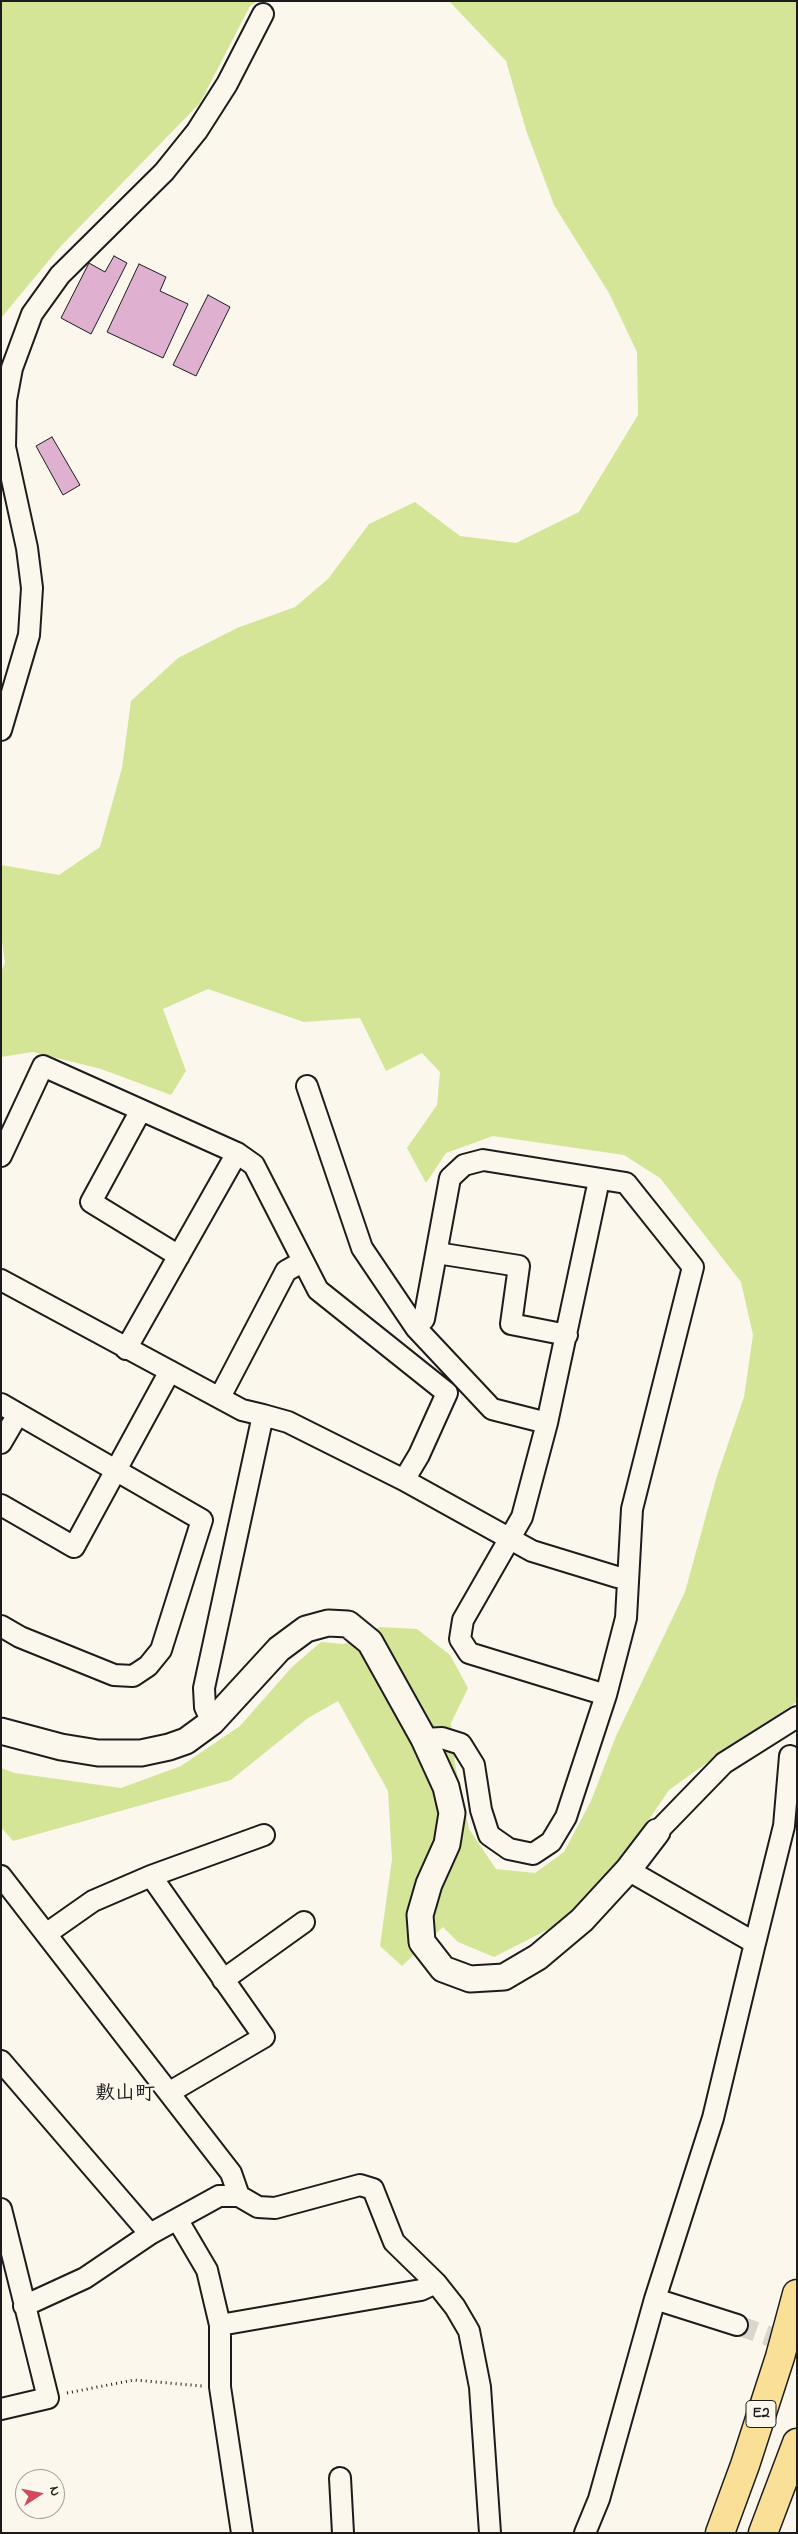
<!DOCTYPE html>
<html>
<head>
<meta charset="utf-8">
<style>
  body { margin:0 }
  #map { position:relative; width:798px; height:2534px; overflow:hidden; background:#fbf7ec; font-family:"Indie Flower",sans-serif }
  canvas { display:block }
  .frame { position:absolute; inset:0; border:2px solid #1c1c1c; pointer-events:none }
  .north { position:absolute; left:15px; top:2469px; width:50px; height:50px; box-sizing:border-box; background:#fbf7ec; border:1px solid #a29f99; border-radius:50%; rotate:79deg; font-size:14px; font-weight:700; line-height:20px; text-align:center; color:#1c1c1c }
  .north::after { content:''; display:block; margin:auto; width:18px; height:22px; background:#d1495b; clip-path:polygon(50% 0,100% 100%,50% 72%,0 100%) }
</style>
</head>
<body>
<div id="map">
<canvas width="798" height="2534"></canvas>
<div class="frame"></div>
<div class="north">N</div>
</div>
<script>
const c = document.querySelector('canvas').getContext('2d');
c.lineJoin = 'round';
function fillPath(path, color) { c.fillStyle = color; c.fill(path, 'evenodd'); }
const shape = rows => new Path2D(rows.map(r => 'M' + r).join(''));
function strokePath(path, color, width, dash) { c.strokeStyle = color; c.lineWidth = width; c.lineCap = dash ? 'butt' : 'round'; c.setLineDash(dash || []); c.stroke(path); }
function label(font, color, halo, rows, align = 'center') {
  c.font = font + ' "Indie Flower","Klee One",sans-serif'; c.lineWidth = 5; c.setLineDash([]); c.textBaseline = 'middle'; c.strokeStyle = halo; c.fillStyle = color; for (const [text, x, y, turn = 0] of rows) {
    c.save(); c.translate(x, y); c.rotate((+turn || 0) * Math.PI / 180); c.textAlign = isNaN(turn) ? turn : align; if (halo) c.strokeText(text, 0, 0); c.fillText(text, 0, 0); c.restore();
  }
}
fillPath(shape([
  [1,1,258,1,250,6,200,103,60,247,1,318],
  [449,1,797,1,797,1702,746,1735,669,1790,609,1878,549,1929,494,1957,458,1942,443,1927,402,1966,380,1946,392,1859,388,1791,338,1701,308,1718,231,1780,13,1841,1,1827,1,1768,15,1773,121,1788,181,1766,240,1726,292,1667,321,1642,344,1644,380,1627,417,1629,450,1655,468,1688,451,1723,455,1764,469,1829,496,1869,535,1873,564,1852,591,1801,616,1736,685,1592,716,1479,744,1397,753,1335,741,1282,660,1178,624,1155,493,1136,446,1153,426,1183,407,1148,437,1105,440,1072,422,1053,386,1071,360,1018,304,1022,208,989,163,1009,186,1071,171,1095,101,1069,33,1052,1,1057,1,972,5,963,1,934,1,865,59,875,100,847,122,768,131,701,178,658,237,628,295,607,328,579,369,524,415,502,460,536,516,543,579,512,638,415,637,352,609,293,554,205,526,130,506,61]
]), '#d4e598');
const building = shape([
  [114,256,127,263,91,334,61,318,89,263,105,272,114,256],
  [139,264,166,277,160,291,188,304,163,358,107,332,139,264],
  [208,295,230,307,196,376,173,365,208,295],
  [52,437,80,485,63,495,36,446,52,437]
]);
fillPath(building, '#e0b0d0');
strokePath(building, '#1c1c1c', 1);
strokePath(shape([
  [737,2325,797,2346]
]), '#dad6cd', 20, [20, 10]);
const minor = shape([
  [1,730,29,635,32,588,27,548,5,447,6,400,12,368,32,314,60,275,164,172,197,131,227,84,263,14],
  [307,1086,362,1248,416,1328,492,1409,547,1423],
  [141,1110,91,1202,179,1256],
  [1,1156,43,1066,237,1153,254,1165,318,1290,447,1393,419,1455,404,1480],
  [599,1180,547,1423,522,1517,463,1620,460,1639,469,1653,606,1695],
  [437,1253,519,1266,511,1324,567,1335],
  [1,1280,242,1410,263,1415,204,1688,205,1707,212,1722],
  [416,1328,424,1319,450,1178,464,1165,483,1160,626,1183,693,1267,632,1509,626,1618,606,1695,566,1817,551,1842,533,1854,509,1849,489,1835,481,1810,474,1765,461,1744,442,1738,424,1739],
  [126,1349,237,1153],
  [220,1397,286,1271,302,1262],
  [1,1404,202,1520,161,1650,148,1666,133,1676,114,1675,20,1637,1,1626],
  [263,1415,288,1422,404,1480,532,1551,617,1577,628,1579],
  [1,1443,18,1414],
  [1,1505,74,1547,170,1371],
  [657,1832,724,1763,797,1717],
  [1,1876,231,2173,239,2196],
  [151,1876,264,2037,170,2092],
  [46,1934,93,1901,151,1876,264,1835],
  [755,1943,784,1826,790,1756],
  [223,1980,304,1922],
  [1,2061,150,2234,219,2196,239,2196,258,2207,275,2208,360,2185,373,2189,394,2242,436,2283,455,2307,469,2331,480,2387,490,2533],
  [1,2209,48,2398,1,2409],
  [177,2219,207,2270,220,2325,220,2387,242,2533],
  [655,2299,737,2325],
  [24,2306,85,2278,150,2234],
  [220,2325,421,2290,436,2283],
  [340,2478,343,2533],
  [585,2533,599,2499,655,2299,713,2118,755,1943,628,1870]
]);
const tertiary = shape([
  [1,1731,61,1747,98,1753,141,1753,169,1747,186,1741,212,1722,279,1649,306,1629,328,1623,348,1624,370,1642,424,1739,446,1787,452,1813,447,1844,429,1884,420,1915,422,1942,443,1969,470,1979,504,1977,538,1957,582,1920,628,1870,657,1832]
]);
const motorway = shape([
  [720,2533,745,2465,780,2357,797,2294],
  [763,2533,797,2443]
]);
strokePath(minor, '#1c1c1c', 24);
strokePath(tertiary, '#1c1c1c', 29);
strokePath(motorway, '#1c1c1c', 31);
strokePath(shape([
  [67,2393,134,2380,202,2386]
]), '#1c1c1c', 3, [1, 4]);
strokePath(minor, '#fbf7ec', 20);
strokePath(tertiary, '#fbf7ec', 25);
strokePath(motorway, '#fadf96', 28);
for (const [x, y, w] of [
  [761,2414,30]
]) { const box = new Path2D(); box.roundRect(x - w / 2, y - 13.5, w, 27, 4); c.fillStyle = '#fbf7ec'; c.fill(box); strokePath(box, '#1c1c1c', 1); }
label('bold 16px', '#1c1c1c', null, [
  ["E2",761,2414]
]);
label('bold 20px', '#1c1c1c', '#fbf7ec', [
  ["敷山町",125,2096]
]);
</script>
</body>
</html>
